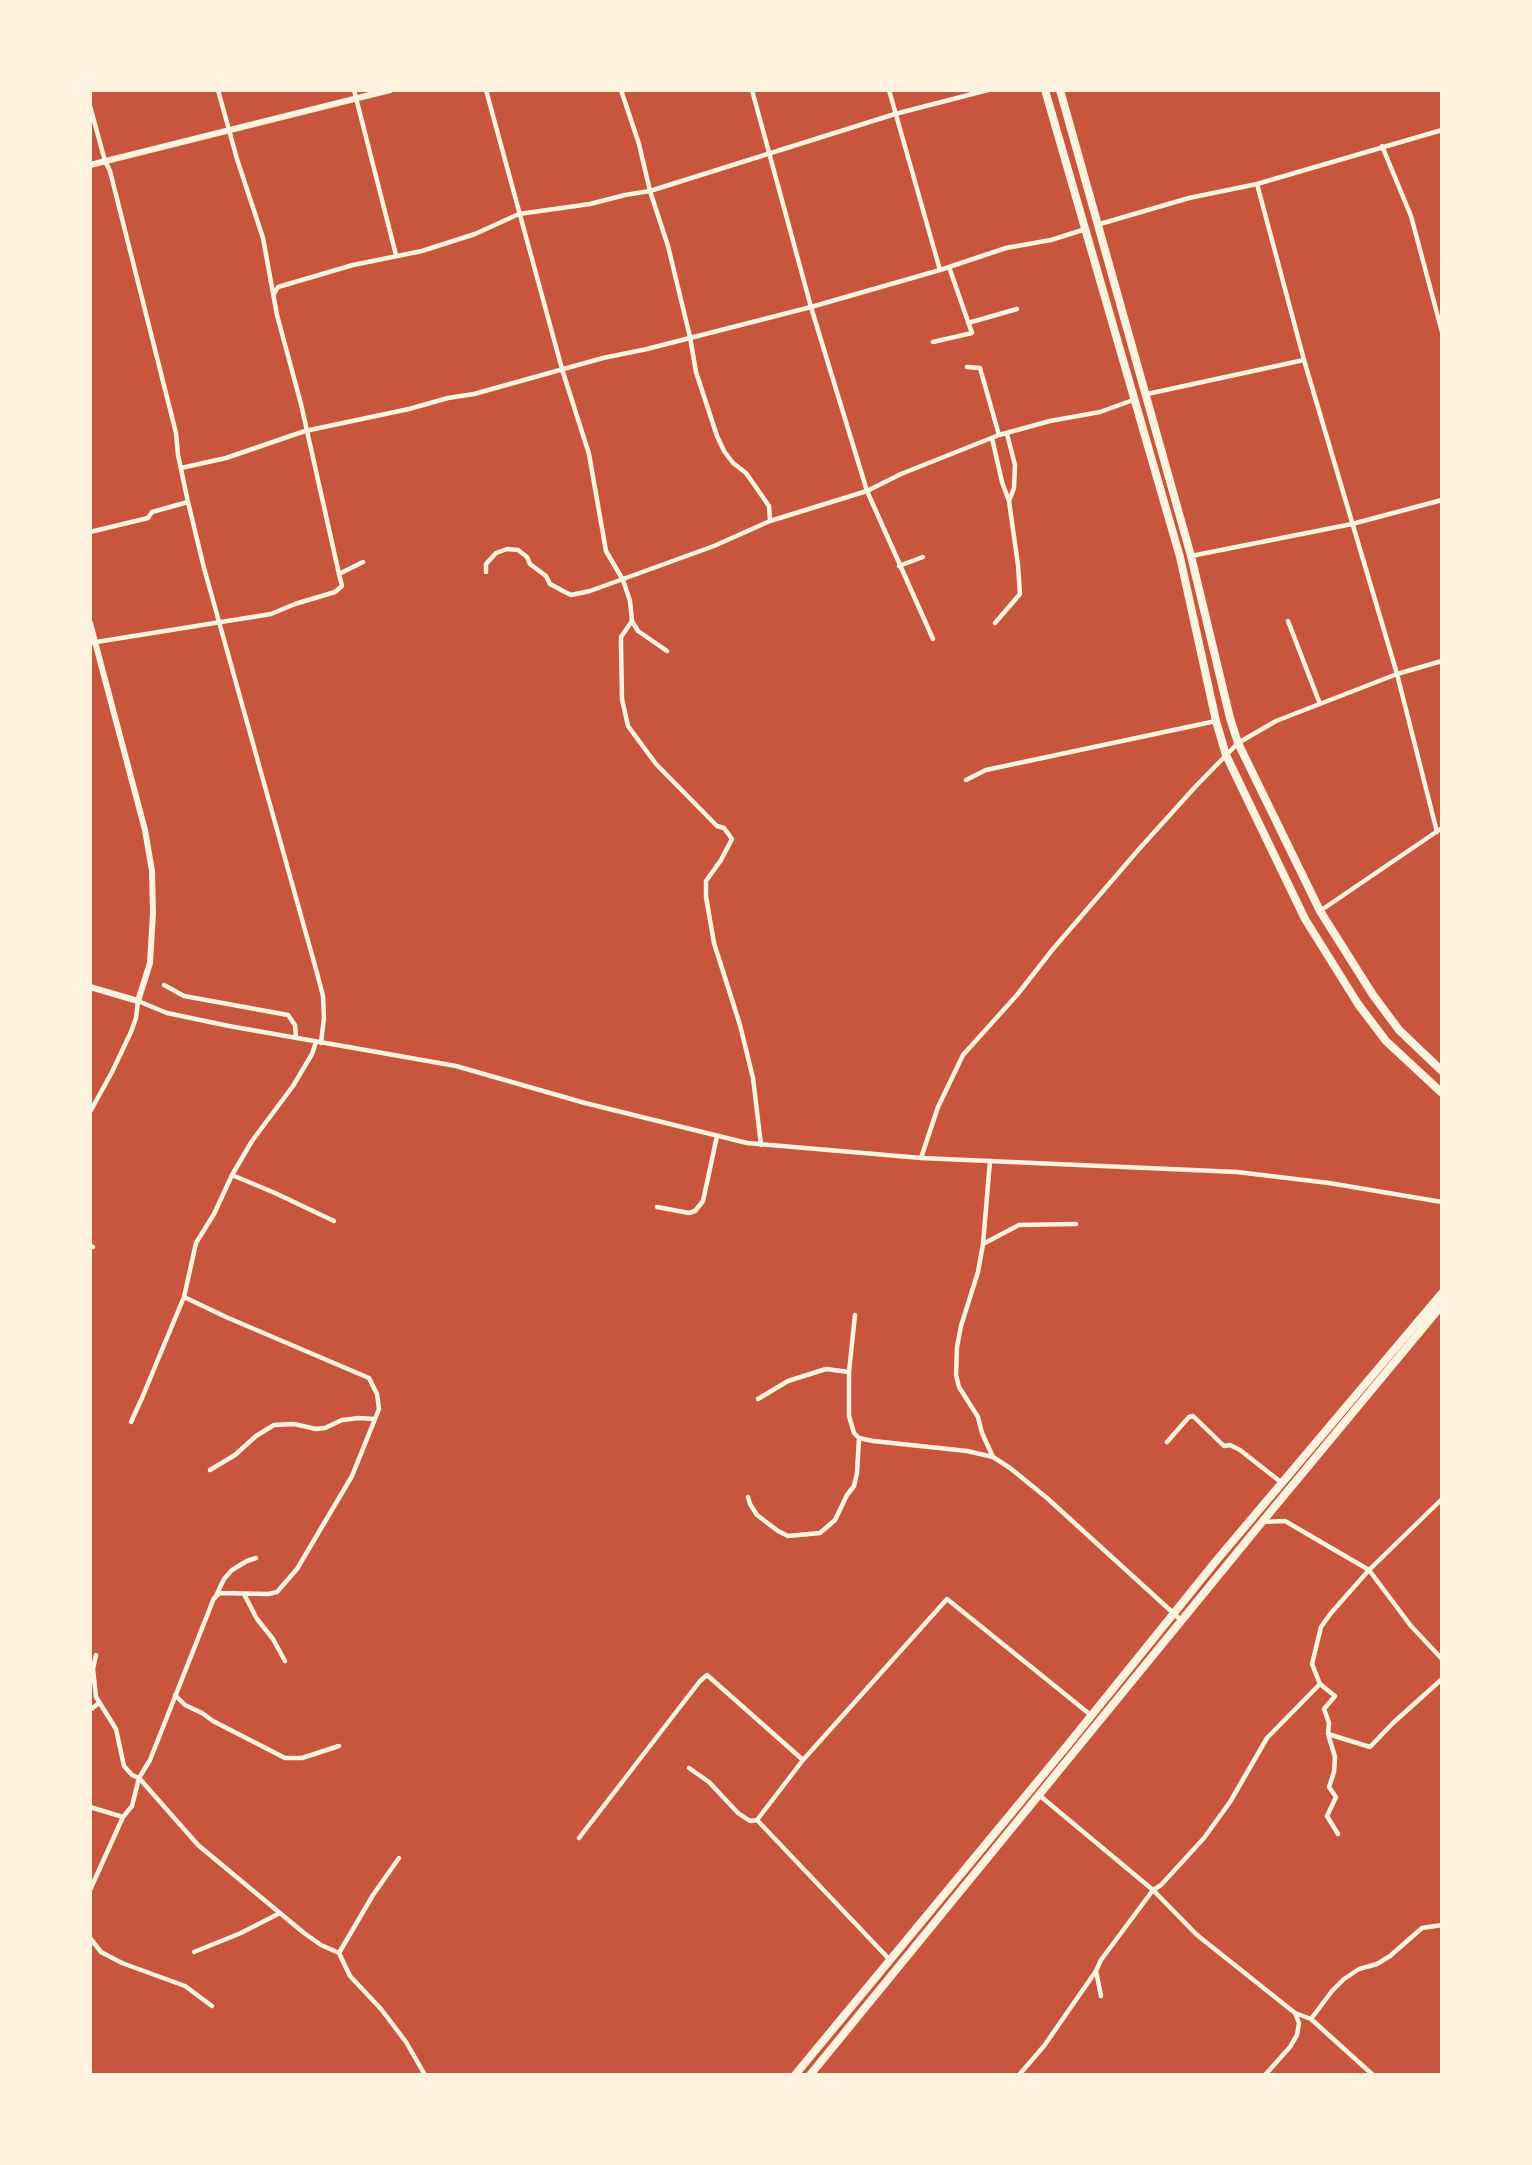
<!DOCTYPE html>
<html>
<head>
<meta charset="utf-8">
<style>
  body { margin:0 }
  #map { position:relative; width:1532px; height:2165px; overflow:hidden; background:#c8553d; font-family:"Open Sans",sans-serif }
  canvas { display:block }
  .frame { position:absolute; inset:0; border:92px solid #fff3e0; pointer-events:none }
</style>
</head>
<body>
<div id="map">
<canvas width="1532" height="2165"></canvas>
<div class="frame"></div>
</div>
<script>
const c = document.querySelector('canvas').getContext('2d');
c.lineJoin = 'round';
const shape = rows => new Path2D(rows.map(r => 'M' + r).join(''));
function strokePath(path, color, width, dash) { c.strokeStyle = color; c.lineWidth = width; c.lineCap = dash ? 'butt' : 'round'; c.setLineDash(dash || []); c.stroke(path); }
strokePath(shape([
  [218,90,237,159,263,238,277,315,301,404,339,574],
  [354,90,396,255],
  [486,90,562,369,589,454,606,551,623,580,630,601,632,621,638,631,667,651],
  [621,90,639,144,650,191,668,246,690,337,696,372,717,436,724,451,733,463,746,473,769,506,770,521],
  [752,90,811,307,867,491,933,639],
  [889,90,940,270,949,267,972,333,933,342],
  [90,106,105,161,110,171,176,433,178,455,188,502,152,512,148,518,90,532],
  [1382,146,1411,216,1442,332],
  [1257,184,1304,360,1397,674,1437,832],
  [1100,224,1189,198,1257,184,1442,130],
  [949,267,1006,248,1051,240,1086,229],
  [274,294,278,287,353,265,422,251,475,234,519,214,590,204,625,195,650,191,895,114,988,90],
  [968,323,1017,309],
  [967,367,980,368,999,435],
  [1147,394,1304,360],
  [992,438,1002,482,1009,501],
  [181,468,226,458,305,431,409,409,448,398,474,394,603,358,647,349,811,307,940,270],
  [188,502,204,568,317,973,323,996,324,1018,321,1043],
  [1191,556,1352,524,1442,500],
  [899,566,923,557],
  [486,572,486,564,496,553,507,549,518,550,527,557,530,564,546,576,550,584,563,591,571,595,590,591,714,546,770,521,867,491,901,474,999,435,1050,421,1100,412,1136,399],
  [632,621,621,637,621,644,622,699,628,726,656,764,717,826,724,828,732,839,721,860,706,881,706,897,714,943,740,1025,753,1078,761,1145],
  [1288,621,1320,704],
  [995,623,1020,594,1018,565,1009,501,1014,488,1015,465,1007,434],
  [90,643,271,614,295,604,335,592,342,586,339,574,363,562],
  [966,780,986,770,1216,721],
  [1320,911,1442,828],
  [164,985,184,996,288,1015,295,1025,296,1037],
  [90,1112,112,1072,131,1032,136,1018,138,1001,167,1013,229,1026,456,1066,585,1103,747,1143,921,1158,1237,1172,1329,1183,1442,1202],
  [921,1158,938,1107,963,1055,1017,995,1053,949,1140,848,1196,786,1238,743,1276,721,1397,674,1442,661],
  [990,1161,983,1244,978,1272,961,1326,957,1347,956,1375,959,1387,978,1417,982,1433,993,1457],
  [232,1175,275,1193,334,1221],
  [657,1207,689,1213,695,1211,703,1201,717,1136],
  [983,1244,1019,1225,1076,1224],
  [90,1245,93,1247],
  [855,1315,849,1372,849,1416,854,1433,859,1438,873,1441,967,1451,993,1457,1010,1468,1047,1498,1182,1621],
  [758,1399,788,1381,826,1369,849,1372],
  [131,1422,142,1398,184,1297],
  [1167,1442,1189,1417,1193,1416,1224,1446,1230,1445,1240,1450,1282,1483],
  [210,1470,235,1455,256,1436,274,1425,294,1424,316,1429,325,1428,342,1420,359,1418,374,1419],
  [748,1497,750,1504,757,1515,778,1531,788,1536,820,1533,835,1520,847,1495,854,1486,857,1473,859,1438],
  [1262,1522,1285,1521,1369,1570,1411,1626,1442,1659],
  [244,1594,257,1619,273,1639,285,1661],
  [215,1598,224,1579,232,1570,247,1561,256,1558],
  [96,1655,93,1669,96,1697,116,1729,124,1766,132,1775,139,1778,198,1845,304,1933,321,1945,339,1953,350,1976,381,2009,406,2042,425,2075],
  [1320,1684,1335,1696,1324,1709,1329,1723,1328,1734,1335,1757,1334,1772,1329,1787,1336,1797,1327,1816,1338,1834],
  [175,1695,185,1705,202,1713,213,1721,285,1758,302,1758,339,1746],
  [90,1710,99,1703],
  [1328,1734,1370,1747,1393,1723,1442,1679],
  [689,1768,709,1782,738,1813,750,1821,757,1820],
  [1039,1795,1153,1890,1101,1960,1096,1971,1101,1996],
  [90,1807,123,1817],
  [579,1838,700,1681,707,1675,803,1760],
  [90,1890,123,1817,132,1806,139,1778,150,1760,214,1598,220,1593,268,1594,277,1592,297,1569,352,1476,379,1409,377,1394,369,1378,226,1317,184,1297,196,1243,214,1214,232,1175,252,1141,293,1086,312,1054,316,1042],
  [90,1938,101,1952,122,1963,185,1986,212,2006],
  [194,1952,241,1933,280,1913],
  [339,1953,373,1895,399,1858],
  [890,1960,757,1820,803,1760,947,1599,1092,1716],
  [1295,2013,1311,2019,1373,2075],
  [1311,2019,1332,1991,1344,1979,1359,1969,1377,1964,1390,1956,1422,1928,1442,1925],
  [1019,2075,1044,2046,1096,1971],
  [1265,2075,1290,2047,1297,2035,1299,2023,1295,2013,1197,1935,1153,1890,1161,1885,1204,1838,1230,1802,1267,1738,1320,1684,1312,1664,1321,1627,1331,1613,1369,1570,1442,1499]
]), '#fff3e0', 4.5);
strokePath(shape([
  [90,165,390,90],
  [90,623,145,830,152,871,153,913,150,963,138,1001,90,987]
]), '#fff3e0', 6);
strokePath(shape([
  [795,2075,1066,1747,1216,1561,1442,1293],
  [810,2075,1262,1522,1442,1305]
]), '#fff3e0', 8);
strokePath(shape([
  [1045,90,1180,557,1216,721,1226,755,1305,919,1358,1004,1386,1041,1442,1093],
  [1060,90,1191,556,1230,718,1238,743,1320,911,1373,995,1399,1030,1442,1071]
]), '#fff3e0', 8);
</script>
</body>
</html>
